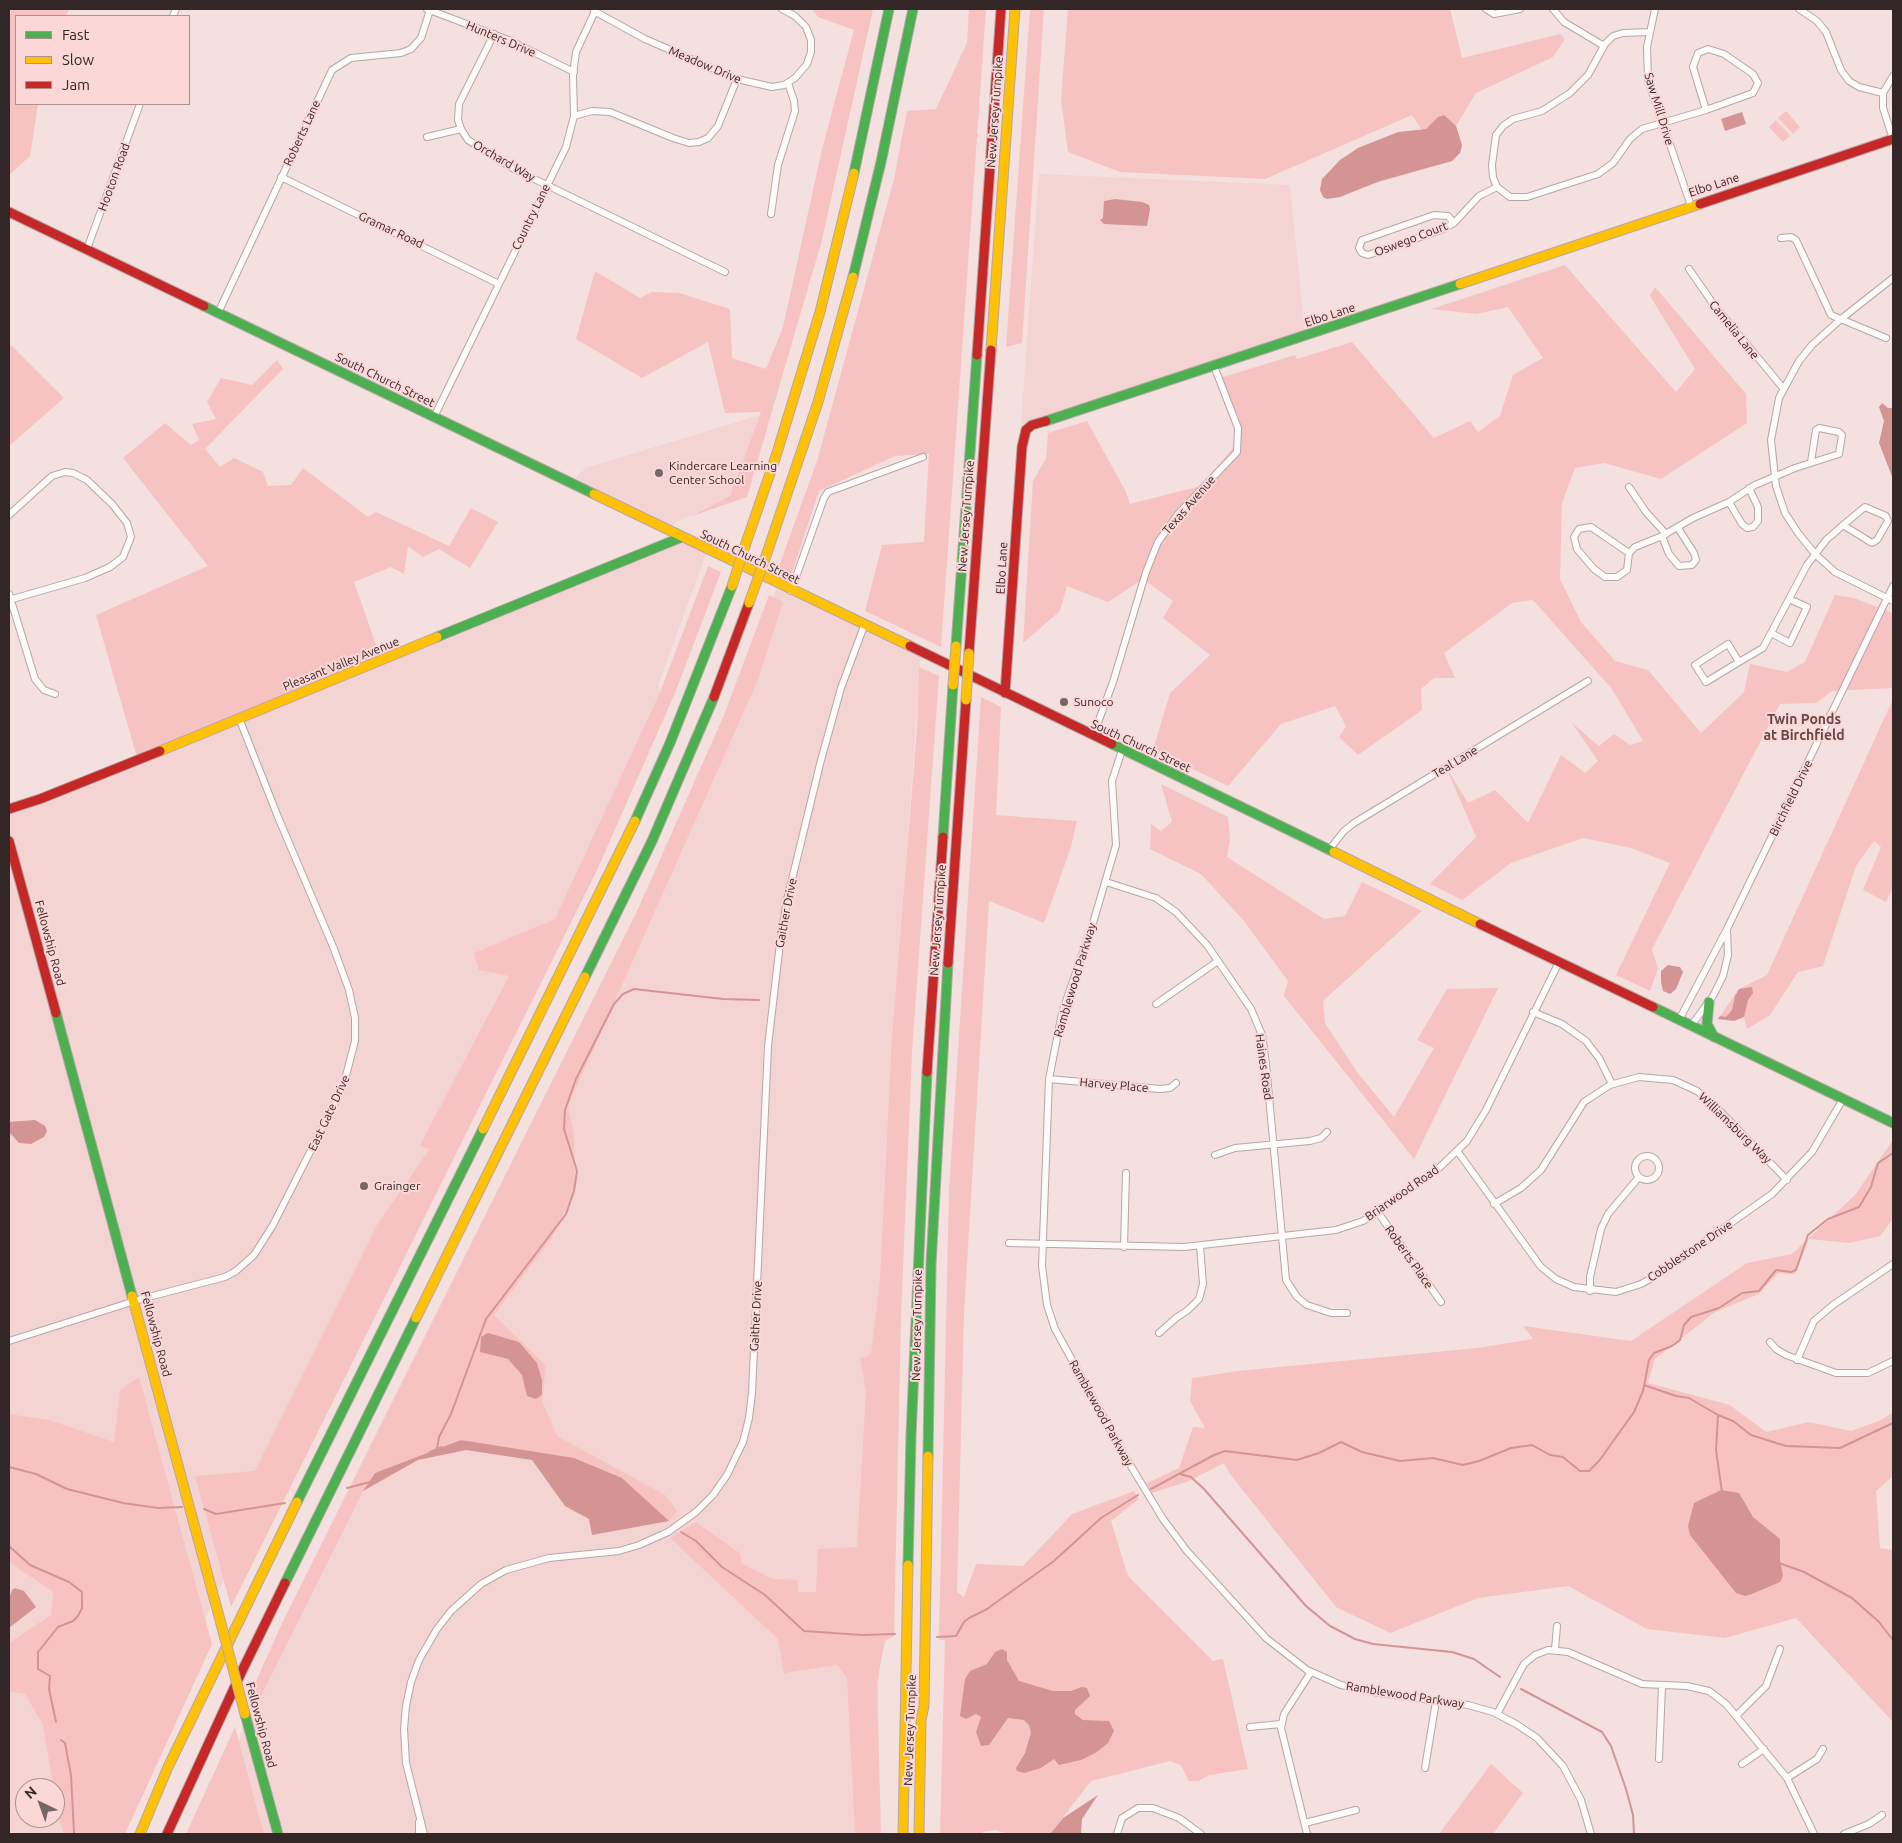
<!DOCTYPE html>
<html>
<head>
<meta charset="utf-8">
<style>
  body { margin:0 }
  #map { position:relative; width:1902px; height:1843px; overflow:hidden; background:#f3e0df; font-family:Ubuntu,sans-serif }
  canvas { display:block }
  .frame { position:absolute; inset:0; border:10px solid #332626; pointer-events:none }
  .legend { position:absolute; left:15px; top:15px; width:175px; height:90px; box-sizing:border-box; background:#fbd8d7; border:1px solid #ab9190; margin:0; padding:6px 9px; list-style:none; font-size:15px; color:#332626 }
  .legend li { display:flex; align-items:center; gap:10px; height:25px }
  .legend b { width:25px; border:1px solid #ab9190 }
  .north { position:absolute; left:15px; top:1778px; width:50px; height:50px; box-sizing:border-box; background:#fbd8d7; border:1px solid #ab9190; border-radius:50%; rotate:318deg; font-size:14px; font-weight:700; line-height:20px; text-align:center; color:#332626 }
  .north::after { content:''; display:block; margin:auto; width:18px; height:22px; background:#766767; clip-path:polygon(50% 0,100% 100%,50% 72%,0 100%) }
</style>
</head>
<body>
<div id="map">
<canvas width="1902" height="1843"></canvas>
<div class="frame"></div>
<ul class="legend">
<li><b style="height:6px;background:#4caf50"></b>Fast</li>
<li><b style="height:6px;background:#ffc107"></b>Slow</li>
<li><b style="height:6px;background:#c62828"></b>Jam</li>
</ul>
<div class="north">N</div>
</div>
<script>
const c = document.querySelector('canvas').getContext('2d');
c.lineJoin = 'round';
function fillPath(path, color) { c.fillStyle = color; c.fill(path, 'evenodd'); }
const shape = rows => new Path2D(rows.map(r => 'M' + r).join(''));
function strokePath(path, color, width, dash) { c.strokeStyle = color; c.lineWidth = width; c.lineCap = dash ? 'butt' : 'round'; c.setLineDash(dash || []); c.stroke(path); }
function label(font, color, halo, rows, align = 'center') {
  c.font = font + ' Ubuntu,sans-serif'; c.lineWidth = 4; c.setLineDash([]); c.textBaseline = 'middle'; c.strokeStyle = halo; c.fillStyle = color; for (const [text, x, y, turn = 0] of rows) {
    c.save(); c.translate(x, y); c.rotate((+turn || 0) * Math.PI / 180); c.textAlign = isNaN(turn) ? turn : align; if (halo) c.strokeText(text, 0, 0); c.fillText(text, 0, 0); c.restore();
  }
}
fillPath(shape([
  [1039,174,1290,185,1305,334,1021,424],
  [760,415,730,496,671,525,575,478,586,468],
  [682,537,708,549,658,685,661,690,532,972,214,1600,105,1834,9,1834,9,808],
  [25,1788,55,1788,55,1818,25,1818],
  [778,584,921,652,898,975,884,1525,873,1834,195,1834,287,1635,491,1220,737,699]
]), '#f4d4d3');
fillPath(shape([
  [12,9,69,9,66,16,16,16,16,104,38,104,30,156,9,175,9,18],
  [812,9,873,9,822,240,747,497,689,517,730,496,761,412,725,413,708,342,642,378,576,339,595,271,640,298,652,292,679,293,730,309,732,358,766,369,783,327,822,149,854,30,818,17],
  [969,9,986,9,941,647,865,611,882,545,924,542,929,454,895,456,819,491,791,576,778,569,817,461,894,179,907,111,936,109,967,43],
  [1030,9,1044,9,1022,343,1006,347],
  [1068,9,1450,9,1462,58,1560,34,1565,39,1553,57,1476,93,1456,126,1462,148,1452,161,1324,198,1322,179,1358,148,1422,130,1412,115,1265,179,1120,172,1068,152,1061,100],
  [1786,111,1800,127,1793,134,1778,118],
  [1776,120,1790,136,1783,142,1769,127],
  [1565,265,1676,392,1695,369,1650,296,1655,287,1746,394,1747,423,1661,479,1604,463,1575,468,1562,503,1560,579,1581,622,1615,661,1648,670,1701,733,1744,692,1750,664,1787,672,1805,662,1835,595,1854,598,1893,613,1893,688,1832,691,1816,703,1780,704,1652,949,1658,969,1650,991,1616,975,1670,863,1631,848,1583,838,1511,863,1462,900,1430,884,1476,837,1446,767,1468,803,1495,790,1528,823,1561,755,1585,773,1598,761,1572,723,1599,746,1614,734,1630,745,1643,741,1612,689,1533,600,1512,603,1444,653,1455,678,1434,678,1421,689,1422,710,1358,755,1339,737,1346,726,1335,706,1281,724,1228,786,1153,750,1170,693,1210,655,1163,618,1173,601,1143,579,1108,602,1067,586,1060,611,1023,643,1033,481,1046,458,1048,433,1087,421,1126,492,1130,504,1201,486,1241,438,1220,378,1295,355,1297,359,1352,342,1434,438,1470,421,1478,432,1500,416,1513,375,1543,358,1508,307,1476,314,1432,309],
  [9,343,64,398,9,446],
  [277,360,283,369,205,449,220,467,234,458,263,472,268,486,291,485,303,468,368,517,376,512,449,546,471,508,498,522,470,568,439,549,423,557,408,546,404,574,391,567,354,582,382,662,138,761,96,615,208,566,123,458,165,423,191,445,199,440,192,424,216,419,207,402,221,378,252,385],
  [708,566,721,572,675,693,598,868,231,1607,195,1476,255,1471,377,1225,429,1150,420,1145,509,976,479,970,474,953,555,919,661,690],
  [769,595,783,602,758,680,568,1106,574,1134,575,1192,552,1237,494,1315,546,1366,542,1401,557,1436,665,1495,677,1511,669,1521,622,1478,461,1440,375,1473,363,1491,257,1704,253,1688,284,1619,638,909,724,715],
  [919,667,939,676,912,1052,901,1316,894,1636,885,1641,877,1682,881,1834,855,1834,847,1677,837,1665,784,1673,778,1639,670,1538,696,1522,741,1554,741,1563,773,1579,798,1580,798,1592,816,1592,818,1549,857,1547,866,1391,860,1359,871,1354,880,1279,892,1037,917,729],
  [981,697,1001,707,996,815,1077,821,1071,847,1044,923,989,901,964,1313,957,1592,964,1597,976,1564,1023,1566,1072,1514,1134,1491,1139,1499,1111,1521,1128,1576,1213,1661,1223,1659,1248,1769,1210,1775,1198,1781,1189,1781,1181,1765,1170,1761,1091,1781,1050,1834,1008,1834,995,1830,983,1832,981,1834,940,1834,945,1641,939,1639,949,1190],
  [1893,699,1893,888,1886,902,1863,890,1881,847,1874,841,1856,866,1823,966,1798,972,1770,1015,1747,1029,1744,1017,1718,1019,1739,989,1767,975],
  [1161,784,1228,817,1230,839,1227,857,1324,919,1345,916,1362,882,1422,911,1323,1001,1325,1023,1357,1072,1394,1117,1434,1048,1417,1040,1447,989,1498,988,1414,1159,1284,996,1288,981,1244,921,1201,874,1150,849,1151,824,1161,831,1172,822],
  [1893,1140,1893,1219,1880,1236,1849,1243,1809,1239,1795,1274,1778,1273,1759,1294,1715,1312,1655,1359,1648,1383,1730,1405,1766,1432,1809,1422,1851,1431,1881,1420,1893,1412,1893,1476,1876,1491,1880,1548,1893,1550,1893,1557,1891,1559,1893,1560,1893,1722,1796,1618,1725,1638,1647,1629,1568,1586,1478,1598,1390,1633,1336,1607,1230,1474,1224,1463,1189,1481,1152,1493,1147,1483,1179,1468,1193,1427,1205,1428,1190,1401,1192,1378,1238,1371,1478,1348,1533,1339,1523,1326,1631,1341,1747,1263,1792,1254,1855,1195],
  [139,1377,212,1644,125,1834,64,1834,59,1819,43,1725,25,1694,9,1691,9,1643,51,1615,53,1592,9,1562,9,1414,49,1420,114,1442,120,1390],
  [235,1727,264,1834,186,1834],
  [1491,1764,1523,1793,1493,1834,1439,1834]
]), '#f6c3c2');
fillPath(shape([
  [1742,112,1746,124,1725,131,1721,119],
  [1444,115,1456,126,1462,145,1460,153,1452,161,1380,181,1340,197,1327,199,1323,197,1320,190,1322,179,1340,160,1358,148,1398,132,1426,129,1438,117],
  [1115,199,1142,202,1149,205,1150,209,1147,226,1104,224,1100,220,1103,218,1104,201],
  [1882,403,1888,408,1893,408,1893,479,1879,443,1884,421,1879,407],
  [1668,965,1680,967,1683,972,1676,989,1670,994,1663,991,1661,982,1661,971],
  [1752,987,1753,993,1748,1000,1744,1017,1734,1021,1718,1019,1720,1016,1726,1017,1732,1010,1735,996,1739,989],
  [35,1120,45,1126,47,1131,44,1137,31,1144,19,1143,9,1132,9,1122],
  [488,1333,519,1342,537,1363,542,1380,542,1394,539,1397,536,1399,527,1396,522,1375,508,1359,480,1352,481,1337],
  [461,1440,574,1458,622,1478,669,1521,592,1535,589,1519,565,1506,532,1460,466,1450,418,1460,363,1491,375,1473],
  [1721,1490,1739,1493,1753,1517,1780,1539,1780,1560,1783,1576,1780,1582,1752,1594,1745,1596,1736,1593,1690,1535,1688,1526,1694,1503],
  [15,1588,24,1591,36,1607,9,1628,9,1598,12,1590],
  [1002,1649,1007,1652,1007,1660,1019,1681,1053,1691,1071,1691,1082,1687,1087,1688,1090,1696,1075,1710,1075,1714,1083,1720,1109,1721,1114,1731,1108,1743,1097,1752,1081,1760,1059,1765,1054,1759,1041,1768,1024,1773,1017,1771,1016,1768,1025,1753,1031,1733,1029,1725,1024,1720,1008,1718,989,1745,981,1746,976,1732,981,1717,976,1714,966,1719,960,1716,965,1679,970,1671,987,1664,995,1652],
  [1098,1795,1082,1819,1081,1834,1050,1834,1063,1818]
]), '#d49494');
strokePath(shape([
  [1644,1385,1676,1396,1689,1398,1718,1415,1733,1421,1751,1435,1786,1446,1840,1448,1893,1423],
  [1718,1415,1716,1450,1722,1492],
  [437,1449,439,1437,451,1414,486,1319,566,1214,574,1191,577,1171,564,1129,565,1110,576,1079,614,1004,623,994,634,989,723,999,759,1000],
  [430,1452,442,1447],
  [9,1467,36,1474,67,1489,123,1503,158,1508,182,1507],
  [1180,1474,1191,1477,1204,1489,1306,1606,1330,1626,1355,1639,1373,1644,1452,1652,1474,1659,1500,1677],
  [347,1488,370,1482],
  [1151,1489,1214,1455,1225,1451,1297,1460,1319,1453,1341,1442,1362,1452,1400,1461,1433,1458,1463,1465,1479,1461,1511,1448,1532,1445,1550,1455,1563,1457,1580,1471,1589,1471,1599,1461,1634,1412,1643,1391,1649,1360,1654,1353,1672,1346,1680,1340,1684,1325,1691,1317,1719,1308,1742,1293,1759,1291,1776,1270,1791,1272,1796,1270,1808,1235,1828,1219,1859,1207,1871,1187,1878,1163,1893,1153],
  [204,1509,216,1514,285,1503],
  [681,1532,696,1541,722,1567,765,1595,804,1631,862,1635,895,1634],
  [9,1546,30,1565,69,1582,82,1592,82,1608,78,1616,73,1621,58,1627,38,1652,38,1669,50,1676,49,1689,56,1722],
  [1779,1563,1804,1572,1852,1598,1879,1622,1893,1640],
  [937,1637,956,1636,964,1622,969,1618,987,1609,1054,1561,1101,1518,1138,1495],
  [1521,1689,1602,1732,1611,1746,1626,1789,1633,1815,1634,1834],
  [61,1740,65,1743,71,1775,74,1833]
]), '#d49494', 2);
const street = shape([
  [427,9,511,41,574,72],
  [1486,9,1494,14,1520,9],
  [1553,9,1564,22,1604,46],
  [1655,9,1647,47,1648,80,1691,206],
  [1799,9,1817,21,1826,32,1841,70,1849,81,1859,87,1883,93],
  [594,11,645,39,737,79,772,87,784,85,795,78,807,64,811,52,811,40,806,27,795,16,782,9],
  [173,16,176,9],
  [1649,32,1623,33,1613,36,1605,44,1588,75,1570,93,1542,111,1513,119,1503,126,1496,135,1492,165,1493,177,1497,187,1510,197,1527,197,1598,174,1613,163,1630,139,1642,129,1706,110,1753,93,1758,83,1753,74,1724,54,1708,49,1698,53,1693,67,1706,110],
  [494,34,459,104,458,120,461,129,468,140,514,169,725,272],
  [574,116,592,111,610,112,673,138,689,143,699,142,708,138,718,126,737,79],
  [427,137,461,129],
  [1893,139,1883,108,1883,93,1893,76],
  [281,177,499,284],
  [771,214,778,165,795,111,794,101,788,83],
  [1454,223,1448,216,1434,215,1362,240,1359,248,1362,253,1368,255,1441,230,1454,223,1479,196,1497,187],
  [1781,238,1791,237,1796,240,1831,315,1886,338],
  [87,249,140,104],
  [1689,269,1714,305,1783,388],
  [1893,278,1841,319,1812,345,1799,361,1779,398,1771,440,1776,486,1785,513,1798,533,1815,554,1835,572,1893,601],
  [218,313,332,70,351,58,401,53,411,49,421,38,430,10],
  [434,417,566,147,574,116,573,75,576,52,596,9],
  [1629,487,1646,512,1666,534],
  [1729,502,1742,524,1747,528,1753,527,1758,521,1758,507,1749,488],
  [9,515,52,476,65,472,73,473,87,480,112,504,127,523,131,537,123,557,110,567,85,578,9,600],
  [1662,536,1669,554,1679,566,1692,565,1696,560,1694,553,1678,528],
  [1629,553,1591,527,1579,529,1574,537,1577,549,1594,569,1605,577,1617,577,1627,570,1629,553,1635,547,1662,536,1693,518,1729,502,1755,485,1795,468,1839,454,1842,435,1839,432,1819,428,1816,430,1811,462],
  [791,591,824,498,828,492,923,457],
  [9,594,35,679,44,690,55,694],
  [1771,633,1790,643,1807,607,1789,599],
  [1728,644,1739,662,1706,682,1695,665,1728,644],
  [1739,662,1763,648,1807,565,1827,539,1832,535,1843,525,1865,507,1886,516,1888,521,1877,540,1872,543,1843,525],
  [1093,736,1113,682,1146,572,1158,542,1178,514,1237,452,1238,428,1214,366],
  [1122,750,1112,781,1116,845,1093,923,1062,1013,1049,1079,1042,1266,1047,1305,1055,1329,1123,1453,1163,1519,1187,1551,1266,1638,1307,1670,1341,1685,1379,1693,1468,1705,1493,1712,1516,1724,1537,1738,1563,1766,1581,1800,1591,1834],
  [1328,851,1344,831,1354,823,1588,681],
  [1106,882,1156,898,1176,912,1207,945,1251,1009,1262,1035,1266,1064,1286,1280,1297,1297,1307,1305,1331,1313,1347,1313],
  [1156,1004,1218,961],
  [1533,1012,1562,1024,1586,1041,1599,1058,1612,1084],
  [1679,1020,1727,929,1893,586],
  [1691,1026,1713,996,1723,976,1728,955,1727,930],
  [1049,1079,1160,1089,1170,1088,1176,1083],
  [1458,1152,1541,1267,1556,1279,1574,1287,1616,1292,1641,1284,1657,1275,1772,1194,1812,1152,1843,1099],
  [1215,1155,1235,1148,1310,1141,1321,1138,1327,1132],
  '1635 1168a12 12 0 1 1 24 0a12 12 0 1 1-24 0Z',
  [1494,1204,1521,1188,1541,1170,1584,1102,1610,1085,1639,1077,1673,1080,1697,1091,1718,1109,1787,1180],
  [1377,1211,1441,1302],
  [1009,1243,1184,1247,1336,1230,1363,1221,1440,1167,1467,1141,1486,1110,1559,962],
  [1124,1247,1126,1173],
  [1590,1291,1590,1277,1601,1229,1608,1214,1639,1177],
  [1159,1333,1176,1318,1188,1310,1199,1299,1203,1284,1200,1246],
  [9,1341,141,1299,225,1277,236,1271,254,1255,273,1225,343,1087,355,1041,355,1018,349,990,334,949,278,817,239,718],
  [1770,1342,1776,1349,1786,1355,1836,1373,1868,1373,1893,1361],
  [1797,1360,1814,1321,1833,1305,1893,1264],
  [1555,1649,1557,1626],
  [1497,1714,1524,1664,1535,1655,1548,1650,1568,1652,1642,1684,1687,1686,1709,1691,1726,1704,1787,1778,1814,1834],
  [1736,1716,1766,1686,1780,1649],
  [1250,1727,1281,1724],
  [1659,1759,1662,1686],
  [1742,1764,1764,1749],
  [1425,1768,1436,1701],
  [1787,1778,1817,1759,1823,1749],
  [1305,1823,1356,1810],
  [419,1834,419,1822],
  [424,1834,406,1763,404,1729,406,1706,411,1682,419,1660,437,1629,451,1611,481,1584,506,1570,549,1558,619,1551,639,1545,668,1532,696,1512,713,1495,727,1475,743,1442,749,1418,752,1393,768,1046,780,943,787,900,821,760,841,688,864,626],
  [1117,1834,1122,1818,1138,1808,1153,1808,1179,1818,1201,1834],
  [1307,1834,1281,1728,1284,1714,1311,1672],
  [1844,1834,1869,1824,1882,1815]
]);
const fast = shape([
  [854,173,889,9],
  [853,277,881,162,913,9],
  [204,306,594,494],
  [1046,421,1460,284],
  [437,637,682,537],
  [956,646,977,355],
  [1112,744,1334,852],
  [635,821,670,743,732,586],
  [943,837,953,685],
  [585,977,652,841,714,697],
  [1709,1002,1707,1024,1714,1037],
  [1653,1007,1893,1123],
  [56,1013,132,1296],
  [928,1456,931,1264,948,963],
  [297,1502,483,1129],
  [908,1565,911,1436,927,1072],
  [285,1583,416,1318],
  [245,1714,278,1834]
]);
const slow = shape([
  [1460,284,1700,204],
  [991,350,1015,9],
  [594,494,910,646],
  [746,543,776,456,820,312,854,173],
  [767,553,818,402,853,277],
  [160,751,437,637],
  [1334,852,1480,924],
  [483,1129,635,821],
  [132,1296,220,1620],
  [416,1318,585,977],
  [140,1834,168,1767,297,1502],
  [903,1834,908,1565],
  [919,1834,921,1720,924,1706,928,1456]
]);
const jam = shape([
  [1700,204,1893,139],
  [9,212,204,306],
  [977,355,1001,9],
  [910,646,1112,744],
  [969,653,991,350],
  [1005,693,1022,447,1026,430,1032,425,1046,421],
  [714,697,749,603],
  [9,809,40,799,160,751],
  [9,841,56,1013],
  [1480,924,1653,1007],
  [948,963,966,700],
  [927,1072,943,837],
  [167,1834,241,1673,285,1583]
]);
strokePath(street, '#b5a7a6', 8);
strokePath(fast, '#b5a7a6', 11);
strokePath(slow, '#b5a7a6', 11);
strokePath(jam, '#b5a7a6', 11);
strokePath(street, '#fdfafa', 6);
strokePath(fast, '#4caf50', 9);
strokePath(slow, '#ffc107', 9);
strokePath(jam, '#c62828', 9);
const slowBridge = shape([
  [732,586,746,543],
  [749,603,767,553],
  [953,685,956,646],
  [966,700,969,653],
  [220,1620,245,1714]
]);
strokePath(slowBridge, '#b5a7a6', 11, []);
strokePath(slowBridge, '#ffc107', 9);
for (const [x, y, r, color] of [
  [659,473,5,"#766767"],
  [1064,702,5,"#766767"],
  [364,1186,5,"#766767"]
]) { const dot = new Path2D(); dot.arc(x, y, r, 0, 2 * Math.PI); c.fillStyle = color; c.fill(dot); strokePath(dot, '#fbd8d7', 2); }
label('12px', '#332626', '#fbd8d7', [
  ["Hunters Drive",501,39,23],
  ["Meadow Drive",705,65,23],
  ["Saw Mill Drive",1659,109,73],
  ["New Jersey Turnpike",995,112,-86],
  ["Roberts Lane",302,133,-65],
  ["Orchard Way",504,161,30],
  ["Hooton Road",114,177,-70],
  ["Elbo Lane",1714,185,-18],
  ["Country Lane",531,217,-64],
  ["Gramar Road",391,230,25],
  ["Oswego Court",1411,239,-21],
  ["Elbo Lane",1330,315,-18],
  ["Camelia Lane",1734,330,51],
  ["South Church Street",385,380,26],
  ["Texas Avenue",1189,505,-49],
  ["New Jersey Turnpike",966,516,-86],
  ["South Church Street",750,557,26],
  ["Elbo Lane",1002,568,-87],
  ["Pleasant Valley Avenue",341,664,-22],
  ["South Church Street",1141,746,25],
  ["Teal Lane",1455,762,-31],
  ["Birchfield Drive",1791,798,-64],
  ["Gaither Drive",786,913,-79],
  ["New Jersey Turnpike",938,920,-86],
  ["Fellowship Road",50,943,75],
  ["Ramblewood Parkway",1075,980,-73],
  ["Haines Road",1264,1067,82],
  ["Harvey Place",1114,1085,5],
  ["East Gate Drive",329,1113,-65],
  ["Williamsburg Way",1735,1128,44],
  ["Briarwood Road",1402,1193,-35],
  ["Cobblestone Drive",1690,1251,-34],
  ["Roberts Place",1409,1257,55],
  ["Gaither Drive",756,1316,-87],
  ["New Jersey Turnpike",917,1325,-89],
  ["Fellowship Road",156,1334,75],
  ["Ramblewood Parkway",1101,1413,61],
  ["Ramblewood Parkway",1405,1695,9],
  ["Fellowship Road",261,1725,75],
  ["New Jersey Turnpike",910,1730,-88]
]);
label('12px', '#332626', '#fbd8d7', [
  ["Kindercare Learning",669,466],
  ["Center School",669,480],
  ["Sunoco",1074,702],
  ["Grainger",374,1186]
], 'left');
label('bold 14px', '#644847', '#fbd8d7', [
  ["Twin Ponds",1804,719],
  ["at Birchfield",1804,735]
]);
</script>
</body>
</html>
